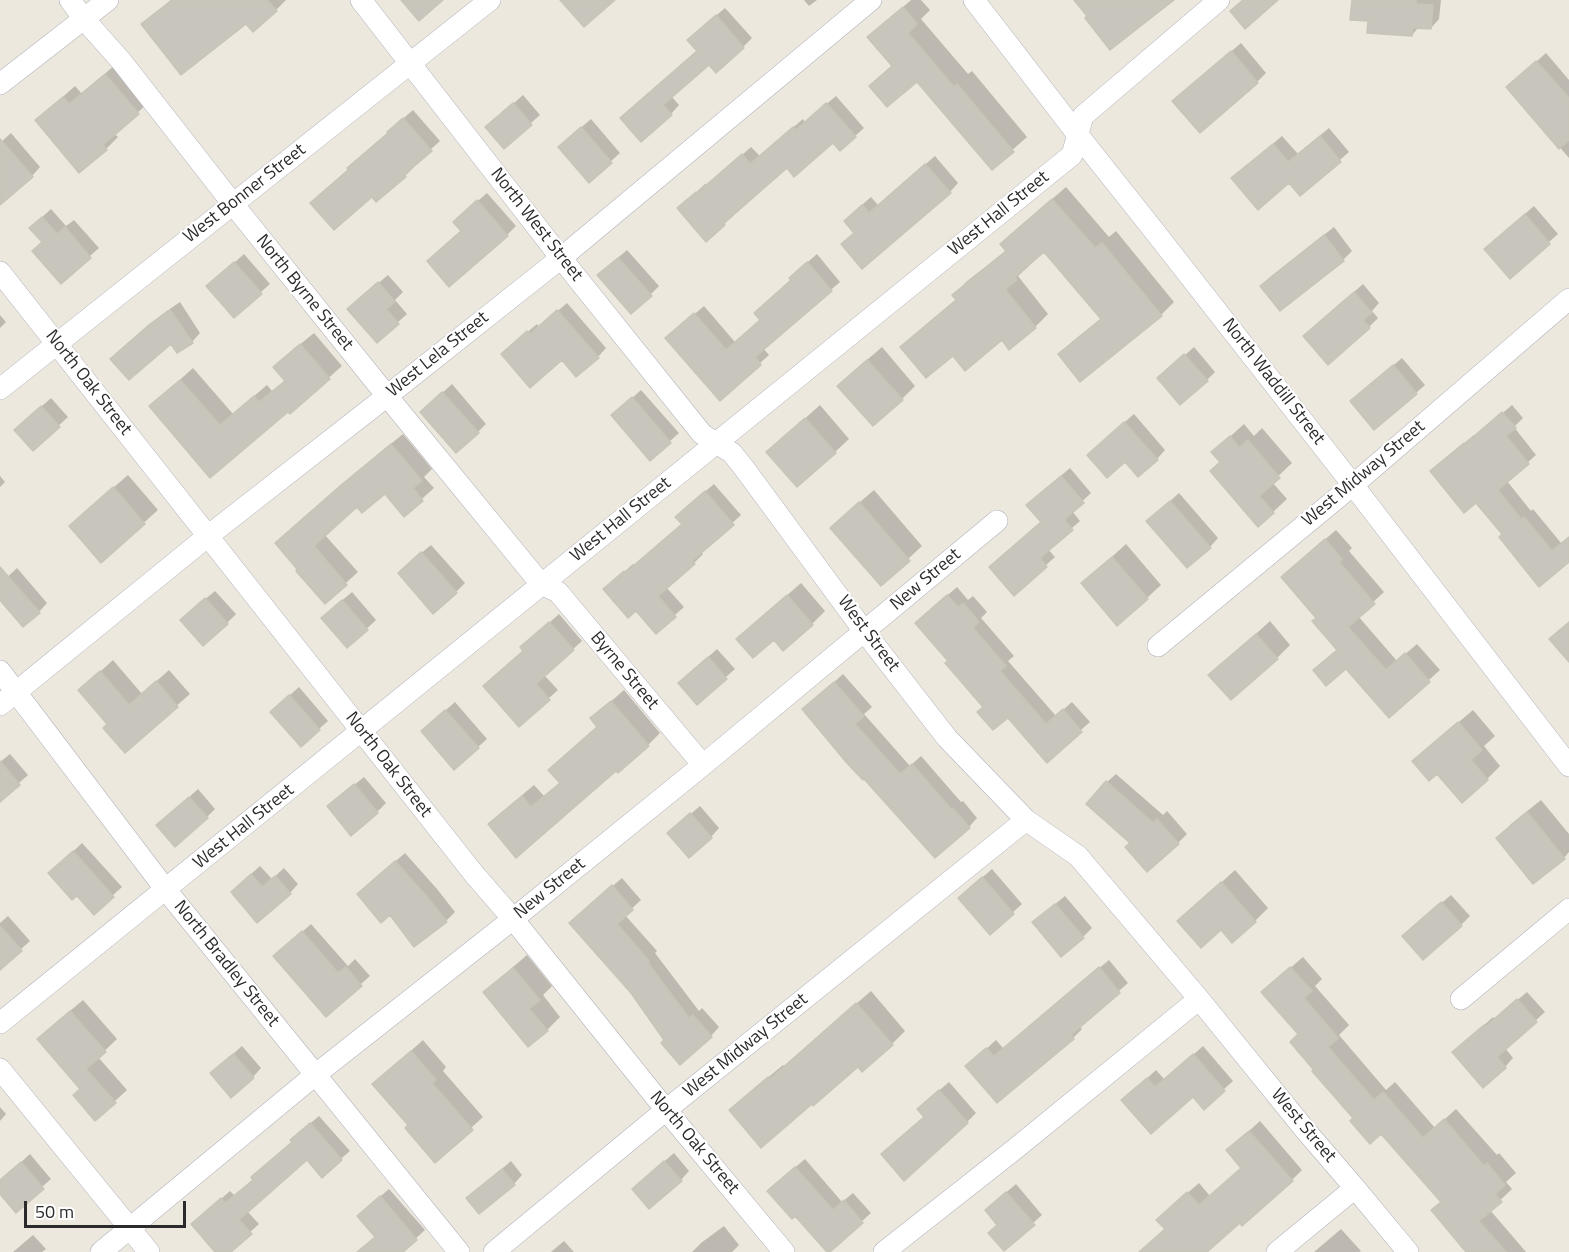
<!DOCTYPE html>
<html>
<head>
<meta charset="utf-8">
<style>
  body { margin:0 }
  #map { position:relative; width:1569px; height:1252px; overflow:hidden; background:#ede8dd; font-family:"Titillium Web",sans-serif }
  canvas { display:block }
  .scale { position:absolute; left:24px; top:1201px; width:162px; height:27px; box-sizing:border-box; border:3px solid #2b2b2b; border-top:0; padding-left:8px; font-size:18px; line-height:21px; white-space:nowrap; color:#2b2b2b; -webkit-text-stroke:4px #fff; paint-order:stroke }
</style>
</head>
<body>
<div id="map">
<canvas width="1569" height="1252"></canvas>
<div class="scale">50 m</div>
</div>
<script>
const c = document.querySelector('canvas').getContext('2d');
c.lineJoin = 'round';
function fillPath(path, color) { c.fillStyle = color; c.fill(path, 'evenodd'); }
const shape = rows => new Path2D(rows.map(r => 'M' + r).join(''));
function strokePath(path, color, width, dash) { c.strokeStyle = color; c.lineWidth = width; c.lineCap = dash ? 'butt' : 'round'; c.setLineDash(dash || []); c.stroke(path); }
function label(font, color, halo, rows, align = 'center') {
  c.font = font + ' "Titillium Web",sans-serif'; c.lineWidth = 4.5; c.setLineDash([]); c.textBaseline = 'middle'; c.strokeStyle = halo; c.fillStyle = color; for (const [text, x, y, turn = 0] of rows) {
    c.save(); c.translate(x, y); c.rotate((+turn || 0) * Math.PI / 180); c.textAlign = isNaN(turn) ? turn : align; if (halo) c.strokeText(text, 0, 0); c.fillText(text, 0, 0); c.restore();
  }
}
fillPath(shape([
  [171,0,286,0,276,10,246,22,143,24],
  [804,0,817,0,809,6],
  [911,0,921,0,930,10,921,19,968,74,972,71,1027,137,992,168,917,79,871,86,893,65,869,37],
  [1353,0,1441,0,1439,19,1431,28,1419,27,1412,35,1370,20],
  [725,8,752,38,743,47,709,63,671,96,679,105,671,114,622,118,698,50,698,31],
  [1241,43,1266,73,1257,82,1183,93],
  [1546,53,1569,80,1569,158,1508,87],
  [117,63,150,101,115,134,118,137,106,149,79,171,37,120,75,86,82,94],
  [523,95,540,115,504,147,496,119],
  [836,96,864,128,855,136,833,141,787,166,732,214,733,216,706,240,688,200,705,184,707,186,751,147,760,156,803,119,805,122],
  [413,110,440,141,412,166,414,167,405,176,376,200,390,133,398,123],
  [591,119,620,153,589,181,569,138],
  [1329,128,1349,152,1301,194,1290,181,1242,170,1282,136,1298,154],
  [11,133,40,167,32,176,0,192,0,143],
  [935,156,958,183,950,192,856,232,854,212,871,197,878,205],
  [1066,187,1109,237,1116,231,1174,302,1161,315,1060,354,1073,341,1102,318,1044,250,1027,264,1029,266,1018,276,1048,314,1035,327,1010,348,1002,338,953,354,902,347,915,334,957,299,954,295,966,282,1007,250,1015,231],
  [487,193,516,226,507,235,463,231,464,213],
  [1534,206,1558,234,1510,277,1495,240],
  [51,209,66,226,74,220,99,248,61,282,43,241,40,219],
  [1334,227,1352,251,1343,260,1280,309,1262,286,1270,277],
  [627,250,659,286,650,295,608,266],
  [244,254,270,284,234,316,217,278],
  [817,254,840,282,763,348,769,355,720,399,676,330,704,306,735,342,762,319,800,269],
  [388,275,403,292,395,300,407,314,377,341,358,300],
  [1363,284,1379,303,1372,311,1378,318,1369,327,1314,327],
  [180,302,200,333,192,342,171,342,121,350,161,315],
  [567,303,606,348,598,357,562,358,511,346,537,324,539,327],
  [0,315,6,322,0,328],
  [314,333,342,366,290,412,288,410,210,476,164,394,193,368,233,414,267,385,272,391,286,380,287,355],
  [882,347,915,386,902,399,853,372],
  [1194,347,1215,372,1207,380,1168,370],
  [1402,358,1425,385,1416,393,1360,393],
  [452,384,486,424,478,432,430,404],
  [641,390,679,433,650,459,622,407],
  [51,398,68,417,33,449,25,421],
  [820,405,849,439,835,452,782,439],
  [1512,405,1523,418,1514,427,1536,455,1507,481,1531,511,1533,509,1561,543,1569,537,1569,560,1504,534,1441,462,1474,435,1475,437],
  [1134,414,1165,450,1157,459,1125,460,1097,446],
  [1244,424,1254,436,1262,428,1292,463,1272,482,1287,499,1273,512,1213,452],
  [403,434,432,469,424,477,434,488,404,515,385,492,358,505,324,534,358,572,325,602,288,532,353,475],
  [1070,468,1091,493,1072,511,1080,521,1048,549,1055,557,1014,594,1042,521,1037,496],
  [128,475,158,510,101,561,84,513],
  [0,476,5,482,0,487],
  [714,484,741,515,701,552,703,554,694,563,666,587,684,607,656,632,614,581,633,564,635,565,683,523,686,508],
  [874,490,922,546,881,584,846,514],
  [1179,493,1218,538,1210,547,1157,513],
  [1336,530,1352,548,1349,551,1384,592,1358,616,1397,661,1417,644,1440,670,1389,716,1338,649,1317,618,1293,567],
  [1126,544,1161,585,1147,598,1083,583],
  [431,545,465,583,456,592,408,564],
  [17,568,47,603,39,612,0,598,0,584],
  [801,583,825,611,812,624,774,638,752,626],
  [957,587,968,600,973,596,987,612,981,618,1014,656,1008,661,1056,716,1072,702,1090,722,1047,760,1008,715,985,707,949,661,926,614],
  [215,591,236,614,227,623,191,611],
  [352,592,376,620,348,646,332,609],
  [559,614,582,641,544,675,558,690,519,725,525,651,531,639],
  [1270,621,1290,645,1277,658,1211,675],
  [717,649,735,669,697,703,689,674],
  [113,660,142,694,169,670,190,694,125,751,109,724,80,690],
  [843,674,872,707,864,714,910,766,921,756,961,802,963,801,977,818,969,827,847,761,813,701],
  [299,687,328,721,319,729,281,703],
  [624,690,660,733,648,745,618,771,616,769,516,856,490,824,502,812,534,785,544,796,561,782,599,726,592,718],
  [455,702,487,739,478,747,432,722],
  [1473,710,1495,736,1484,746,1500,766,1487,779,1428,748],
  [10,754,28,775,0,800,0,762],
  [1116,774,1163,815,1167,811,1187,834,1178,843,1132,843,1107,782],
  [364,777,386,803,377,812,338,798],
  [198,789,215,809,207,817,167,817],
  [1541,800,1569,834,1569,852,1564,858,1498,838,1511,824],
  [700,806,719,828,711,837,678,825],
  [82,843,122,887,94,912,59,865],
  [405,853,437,889,455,912,446,921,415,945,367,886],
  [260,866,272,879,284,868,298,884,290,893,241,883],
  [992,869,1022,904,990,933,969,889],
  [1235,870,1268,908,1255,921,1179,921],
  [622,878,641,900,625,915,657,951,655,953,699,1011,702,1008,719,1027,711,1036,666,1040,580,914],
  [1451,895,1470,916,1461,925,1413,927],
  [1065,896,1092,928,1083,937,1043,914],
  [8,916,30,941,0,968,0,923],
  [311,924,348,966,355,959,370,976,326,1015,284,948],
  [527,955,552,986,543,995,560,1017,547,1030,485,992,499,979],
  [1303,957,1322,979,1315,986,1349,1025,1339,1035,1386,1090,1395,1082,1435,1128,1456,1109,1497,1155,1499,1153,1516,1173,1506,1182,1512,1189,1490,1210,1526,1252,1468,1252,1442,1201,1382,1132,1355,1118,1315,1069,1275,981],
  [1109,960,1128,983,1079,1026,1082,1029,1073,1038,997,1101,976,1058,996,1040,1003,1048],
  [871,991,905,1031,892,1044,858,1065,745,1097,783,1065,784,1066],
  [1527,992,1545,1012,1505,1048,1513,1058,1505,1067,1463,1044,1493,1017,1495,1019],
  [83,1000,117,1039,98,1057,127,1090,114,1102,81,1089,51,1027],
  [423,1040,446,1067,443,1071,483,1117,435,1161,410,1125,386,1073],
  [242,1046,261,1068,253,1077,221,1065],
  [1203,1046,1233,1081,1204,1107,1193,1095,1132,1092,1156,1070,1165,1080],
  [949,1082,976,1113,967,1122,925,1116,928,1100],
  [0,1107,6,1114,0,1121],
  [319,1116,350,1151,322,1175,307,1158,247,1211,259,1224,228,1252,217,1252,202,1216,230,1191,235,1196,254,1179,293,1142,300,1132],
  [1260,1121,1302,1170,1292,1180,1240,1221,1204,1252,1140,1252,1166,1229,1169,1209,1199,1183,1210,1196,1243,1167,1239,1140],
  [674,1153,689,1171,681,1180,643,1180],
  [30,1154,51,1179,16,1210,0,1192,0,1181],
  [805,1159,842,1202,853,1193,871,1213,828,1252,778,1182],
  [511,1161,522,1175,514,1184,477,1190],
  [1016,1184,1042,1215,1004,1249,995,1202],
  [389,1189,425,1230,401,1252,358,1252,377,1236,368,1207],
  [724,1226,739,1245,732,1252,692,1252,701,1243],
  [1341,1229,1361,1251,1359,1252,1314,1252],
  [33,1235,46,1249,42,1252,13,1252],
  [564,1241,574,1252,551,1252]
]), '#0003');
const building = shape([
  [172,0,267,0,277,11,253,32,246,24,181,75,141,24,172,0],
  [401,0,443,0,419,21,401,0],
  [560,0,615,0,584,27,560,0],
  [1074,0,1174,0,1110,50,1085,18,1087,16,1074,0],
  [1243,0,1278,0,1245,29,1230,11,1243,0],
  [1352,0,1416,0,1416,4,1433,5,1431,29,1413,28,1412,36,1367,33,1368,21,1350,20,1352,0],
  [903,7,917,24,908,33,954,87,957,84,1014,152,992,170,917,82,887,107,869,86,892,66,867,37,903,7],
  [716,15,744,48,716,73,709,65,663,105,672,115,641,142,620,118,697,51,687,40,716,15],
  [1231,51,1258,83,1200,133,1172,101,1231,51],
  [1536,61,1569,98,1569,140,1559,149,1506,87,1536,61],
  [105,74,139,114,103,145,107,150,79,173,35,120,63,97,69,104,105,74],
  [513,103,532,125,504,149,485,127,513,103],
  [826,103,856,137,840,151,833,143,794,177,787,168,723,224,725,225,706,242,677,208,696,192,697,193,742,154,750,164,793,127,796,130,826,103],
  [403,118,432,151,404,175,406,177,376,202,372,197,334,230,310,203,348,170,347,168,388,133,387,132,403,118],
  [581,127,612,163,589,183,558,147,581,127],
  [1320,136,1341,162,1300,196,1289,183,1258,210,1231,178,1273,144,1288,162,1320,136],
  [0,139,33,177,0,205,0,139],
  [925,164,951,193,862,269,841,244,854,233,844,221,862,205,869,213,925,164],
  [1052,199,1095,248,1102,243,1162,316,1080,382,1058,354,1101,319,1044,252,1015,277,1017,280,1005,289,1036,328,1009,350,1002,340,965,371,953,356,926,378,900,347,956,300,952,295,1006,251,1000,244,1052,199],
  [477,200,508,236,449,287,427,261,461,231,453,222,477,200],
  [1525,214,1550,244,1510,279,1484,249,1525,214],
  [42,217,57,234,65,227,91,258,61,284,32,251,42,242,29,228,42,217],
  [1324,235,1344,261,1280,311,1260,286,1324,235],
  [618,258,652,296,631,314,597,275,618,258],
  [234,262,262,294,234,318,206,286,234,262],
  [807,262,832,291,755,357,761,365,720,401,665,338,694,313,726,350,760,320,754,313,791,280,789,278,807,262],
  [378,282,395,302,386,309,399,324,377,343,347,309,378,282],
  [1354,292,1372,313,1363,320,1370,328,1328,365,1303,336,1354,292],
  [170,310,193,343,177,353,171,344,129,380,110,359,150,324,170,310],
  [557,310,599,358,576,377,562,360,530,388,501,354,527,331,530,334,557,310],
  [300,344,330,379,290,414,288,412,210,478,149,406,180,380,220,425,254,396,259,402,285,381,273,367,300,344],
  [1184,354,1208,381,1180,405,1157,378,1184,354],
  [867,360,903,400,873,426,837,386,867,360],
  [1393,365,1417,394,1374,430,1350,401,1393,365],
  [442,392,479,433,456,453,420,412,442,392],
  [632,397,671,443,650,461,611,415,632,397],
  [41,406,60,427,33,451,14,430,41,406],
  [1502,412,1516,428,1506,436,1529,464,1498,490,1521,519,1524,517,1552,551,1569,537,1569,562,1539,587,1499,537,1502,534,1476,503,1464,513,1430,471,1464,443,1465,444,1502,412],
  [805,418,836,453,797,487,766,452,805,418],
  [1124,422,1158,460,1138,477,1125,462,1107,478,1087,455,1124,422],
  [1230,436,1239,448,1248,440,1280,478,1259,496,1274,513,1258,527,1210,471,1220,462,1211,452,1230,436],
  [391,444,422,481,413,488,423,501,404,517,385,494,362,513,357,507,314,546,347,585,325,604,296,571,297,569,275,543,340,486,391,444],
  [1061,476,1084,503,1064,520,1073,530,1040,558,1047,567,1014,596,989,567,1041,522,1026,505,1061,476],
  [113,487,145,524,101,563,69,526,113,487],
  [705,491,734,525,692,561,695,564,658,596,676,617,656,634,636,611,628,618,603,589,624,571,625,573,682,524,675,517,705,491],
  [1170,501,1211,548,1187,568,1146,521,1170,501],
  [859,502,910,561,881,586,830,528,859,502],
  [1325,539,1342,559,1339,562,1375,604,1348,627,1386,670,1405,653,1430,682,1389,718,1346,669,1326,686,1313,670,1337,650,1312,621,1316,618,1281,577,1325,539],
  [421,552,457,593,433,614,398,573,421,552],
  [1112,557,1148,599,1117,626,1081,583,1112,557],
  [0,567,40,613,23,627,0,600,0,567],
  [787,595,813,625,783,651,774,640,753,658,736,639,787,595],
  [947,595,958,607,963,603,979,622,973,628,1006,666,1000,671,1046,724,1063,709,1082,732,1047,763,1008,718,993,730,977,712,983,707,945,663,948,661,915,623,947,595],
  [205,598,228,624,203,646,180,620,205,598],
  [342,600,368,630,347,648,321,618,342,600],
  [549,622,574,650,536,684,550,700,519,727,483,686,523,651,520,647,549,622],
  [1569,622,1569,662,1549,639,1569,622],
  [1256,634,1278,659,1231,700,1208,675,1256,634],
  [708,657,727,679,697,705,678,683,708,657],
  [100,671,129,705,156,681,178,707,125,753,103,728,107,724,78,690,100,671],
  [834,682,864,716,855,724,900,774,912,764,952,810,953,809,970,828,935,858,864,779,863,780,846,762,802,709,834,682],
  [289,695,320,730,301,747,270,712,289,695],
  [611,701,649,746,618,773,616,771,516,858,488,824,522,796,531,807,560,783,548,770,597,727,590,718,611,701],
  [445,710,479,748,454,770,421,731,445,710],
  [1458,722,1482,750,1471,760,1488,780,1462,803,1437,774,1429,781,1412,761,1458,722],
  [0,761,20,785,0,802,0,761],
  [1106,781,1153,823,1157,819,1179,844,1147,872,1125,847,1130,843,1086,804,1106,781],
  [354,784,378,813,351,836,327,806,354,784],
  [189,797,208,818,175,847,156,825,189,797],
  [1527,812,1565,859,1533,884,1496,838,1527,812],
  [690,813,712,838,689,858,667,833,690,813],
  [73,851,114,897,94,915,77,896,72,900,48,873,73,851],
  [395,861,428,898,447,922,414,947,390,915,381,923,357,894,395,861],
  [251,874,262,887,275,876,291,894,257,923,231,892,251,874],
  [982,877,1014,914,990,935,958,898,982,877],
  [1221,882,1256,922,1232,943,1221,930,1201,948,1177,921,1221,882],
  [612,885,633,910,617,924,649,961,648,963,689,1018,693,1015,712,1037,680,1065,661,1043,664,1040,631,993,569,923,612,885],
  [1441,902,1462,926,1423,960,1402,936,1441,902],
  [1055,904,1084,938,1061,957,1032,922,1055,904],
  [0,926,22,951,0,970,0,926],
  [302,931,338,973,346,967,362,986,326,1017,273,956,302,931],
  [1099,967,1120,993,1071,1035,1074,1039,997,1103,965,1066,986,1048,994,1056,1099,967],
  [1290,967,1312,991,1304,998,1338,1038,1328,1047,1374,1100,1383,1092,1423,1138,1444,1119,1484,1166,1487,1163,1505,1185,1495,1194,1502,1202,1479,1221,1506,1252,1466,1252,1431,1210,1441,1202,1381,1134,1370,1144,1350,1121,1353,1118,1312,1071,1313,1069,1290,1042,1298,1034,1261,992,1290,967],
  [513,968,540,1000,529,1009,548,1031,528,1047,483,992,513,968],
  [1517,999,1537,1022,1497,1057,1506,1068,1483,1088,1452,1052,1484,1025,1485,1027,1517,999],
  [856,1003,893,1045,862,1072,858,1067,813,1106,812,1104,761,1148,729,1110,768,1077,770,1079,856,1003],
  [70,1011,106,1052,86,1069,116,1103,95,1121,73,1095,80,1089,37,1039,70,1011],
  [411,1051,436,1080,432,1083,473,1130,435,1163,405,1128,408,1125,372,1084,411,1051],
  [233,1054,254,1078,231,1098,210,1073,233,1054],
  [1193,1054,1225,1091,1204,1110,1193,1097,1151,1134,1121,1100,1147,1078,1155,1087,1193,1054],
  [939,1090,968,1123,904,1181,881,1154,924,1117,917,1109,939,1090],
  [310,1123,342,1160,322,1178,307,1160,239,1220,252,1234,231,1252,215,1252,191,1224,221,1198,225,1203,253,1180,251,1177,292,1142,290,1140,310,1123],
  [1249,1131,1293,1181,1242,1226,1240,1223,1207,1252,1139,1252,1165,1229,1156,1220,1187,1192,1199,1205,1241,1168,1226,1150,1249,1131],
  [664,1161,682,1181,649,1209,632,1189,664,1161],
  [21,1162,44,1189,16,1213,0,1194,0,1180,21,1162],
  [795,1167,833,1210,844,1200,863,1223,830,1252,827,1252,795,1216,792,1219,767,1191,795,1167],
  [502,1169,515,1185,479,1214,466,1198,502,1169],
  [1006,1192,1035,1225,1004,1251,988,1233,997,1225,985,1210,1006,1192],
  [380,1196,417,1240,403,1252,357,1252,375,1237,357,1216,380,1196]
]);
fillPath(building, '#c8c5bd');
strokePath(building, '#c8c4b7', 1.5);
const minor = shape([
  [70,0,84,19,122,62,233,204,387,396,541,584,558,592,703,765],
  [361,0,561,258,702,434,732,453,744,468,864,631,947,738,1026,820,1078,856,1199,999,1306,1131,1355,1188,1408,1252],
  [974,0,1078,135,1155,232,1353,485,1569,766],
  [0,84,108,0],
  [0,272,474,874,513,919,666,1110,784,1252],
  [0,389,490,0],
  [1158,646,1353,485,1569,299],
  [0,671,166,890,459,1252],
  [0,705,208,536,387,396,561,258,871,0],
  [1461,999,1569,909],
  [0,1023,1072,155,1083,116,1219,0],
  [0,1069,149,1252],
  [101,1252,315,1075,513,919,703,765,997,521],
  [494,1252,666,1110,1026,820],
  [884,1252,1015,1149,1199,999],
  [1277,1252,1355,1188]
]);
strokePath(minor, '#b1b2be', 22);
strokePath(minor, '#fff', 21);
label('18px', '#2b2b2b', '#fff', [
  ["West Bonner Street",245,194,-38],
  ["West Hall Street",999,214,-39],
  ["North West Street",536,225,52],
  ["North Byrne Street",304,293,51],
  ["West Lela Street",438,355,-39],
  ["North Waddill Street",1273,382,52],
  ["North Oak Street",88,383,52],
  ["West Midway Street",1364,474,-40],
  ["West Hall Street",621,520,-39],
  ["New Street",926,580,-40],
  ["West Street",868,634,53],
  ["Byrne Street",624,671,50],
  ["North Oak Street",388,765,52],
  ["West Hall Street",244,827,-39],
  ["New Street",550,889,-39],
  ["North Bradley Street",226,964,51],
  ["West Midway Street",746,1046,-39],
  ["West Street",1303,1126,50],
  ["North Oak Street",694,1143,50]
]);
</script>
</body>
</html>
